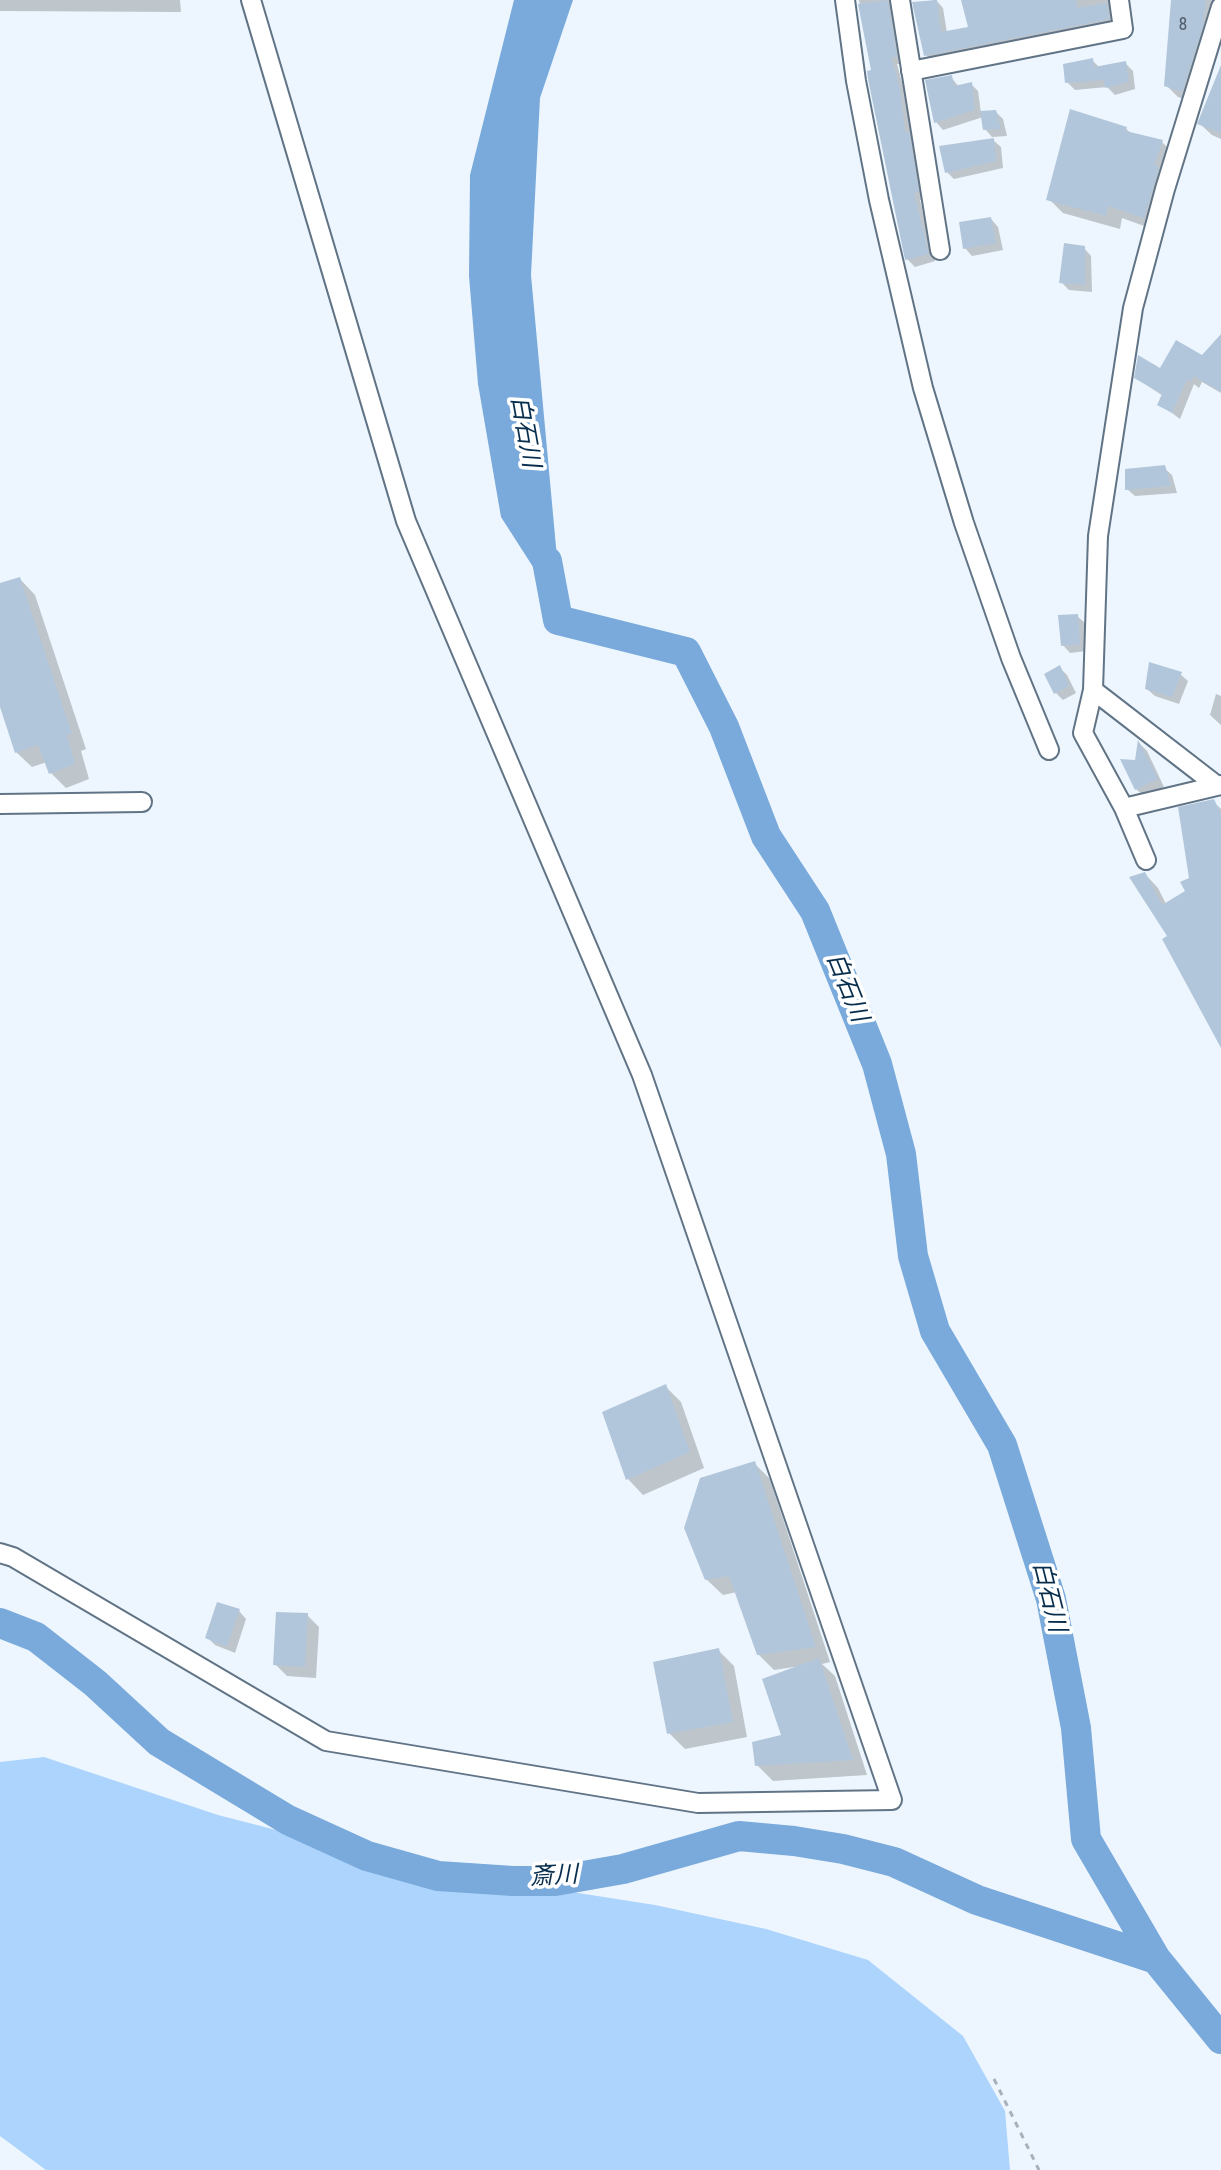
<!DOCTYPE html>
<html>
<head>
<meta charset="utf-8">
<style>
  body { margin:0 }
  canvas { display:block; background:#edf6fe }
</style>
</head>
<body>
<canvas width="1221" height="2170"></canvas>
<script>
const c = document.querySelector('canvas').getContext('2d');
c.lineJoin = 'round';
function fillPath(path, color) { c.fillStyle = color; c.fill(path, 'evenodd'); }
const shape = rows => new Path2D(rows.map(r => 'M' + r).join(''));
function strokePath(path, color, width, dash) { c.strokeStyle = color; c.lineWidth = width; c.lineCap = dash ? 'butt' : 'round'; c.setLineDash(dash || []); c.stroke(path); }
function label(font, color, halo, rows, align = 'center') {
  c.font = font + ' "Roboto Condensed","Noto Sans JP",sans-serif'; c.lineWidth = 7; c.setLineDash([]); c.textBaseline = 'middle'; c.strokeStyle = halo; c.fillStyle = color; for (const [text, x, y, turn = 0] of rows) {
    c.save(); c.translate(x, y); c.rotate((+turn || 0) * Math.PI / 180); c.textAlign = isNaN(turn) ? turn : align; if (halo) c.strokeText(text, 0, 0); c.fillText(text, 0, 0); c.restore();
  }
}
fillPath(shape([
  [44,1757,218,1815,431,1870,655,1905,766,1929,868,1960,963,2036,1005,2111,1010,2170,46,2170,0,2136,0,1762]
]), '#acd4fd');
fillPath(shape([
  [514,0,573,0,540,98,531,275,562,612,501,517,478,384,469,276,470,175]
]), '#79aadb');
fillPath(shape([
  [0,0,180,0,181,12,0,11],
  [859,0,896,0,903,64,897,64,906,97,912,137,916,142,925,200,920,200,935,261,915,267,907,259,870,79,873,71],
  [936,0,943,8,947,33,970,29,963,0,1113,0,1116,27,934,63,926,55,915,3],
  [1173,0,1217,0,1194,102,1178,97,1166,85],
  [1092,60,1100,68,1125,63,1133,71,1135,89,1115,95,1107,87,1075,90,1067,82],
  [951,77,959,87,971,84,978,91,981,113,996,112,1003,119,1007,136,992,137,985,129,983,117,943,130,936,122],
  [1221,77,1221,139,1212,135,1200,124],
  [1126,129,1132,134,1162,142,1176,156,1158,231,1122,218,1120,229,1063,213,1049,199],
  [993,140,1001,147,1003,168,954,179,947,172],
  [991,219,998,227,1003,250,972,256,965,248],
  [1084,248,1091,256,1092,292,1069,290,1061,282],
  [1221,337,1221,393,1202,382,1199,388,1194,384,1180,419,1160,404,1163,396,1136,378,1203,358],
  [1164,468,1172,475,1177,493,1135,496,1127,489],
  [20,579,35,595,86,749,81,751,89,779,66,788,51,773,47,762,32,767,16,752,0,700,0,586],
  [1077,616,1085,623,1086,651,1070,653,1063,645],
  [1060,668,1067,675,1076,693,1063,700,1056,693],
  [1180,674,1188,681,1179,704,1155,696,1147,689],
  [1216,694,1221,696,1221,725,1210,715],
  [1139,743,1147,751,1164,787,1144,796,1136,789],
  [1213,801,1221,809,1221,1039,1170,937,1145,874,1158,888,1166,904,1187,892],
  [665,1386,681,1402,704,1468,643,1495,628,1479],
  [754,1463,770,1479,830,1662,822,1664,835,1676,867,1775,773,1781,757,1765,783,1736,794,1667,774,1670,758,1654,737,1592,723,1595,706,1579],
  [239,1611,246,1619,235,1653,215,1645,207,1637],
  [307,1615,319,1627,316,1678,287,1676,275,1664],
  [718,1650,734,1666,747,1737,685,1749,669,1733]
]), '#0003');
strokePath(shape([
  [547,561,558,620,686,652,724,727,766,836,815,911,877,1064,901,1154,913,1256,935,1331,1002,1445,1051,1599,1076,1728,1086,1839,1156,1959,1221,2039],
  [0,1623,36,1637,95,1683,159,1742,288,1820,367,1856,438,1876,513,1881,555,1881,623,1869,739,1836,794,1841,843,1849,894,1862,977,1900,1156,1959]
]), '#79aadb', 30);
fillPath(shape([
  [888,0,897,57,891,57,900,88,905,132,909,132,919,192,914,193,929,254,905,260,868,79,867,71,871,70,858,4],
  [937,0,941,32,968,27,961,0,1076,0,1077,8,1107,3,1109,19,924,56,912,2],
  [1171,0,1206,0,1203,26,1182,92,1164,86],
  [1093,58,1094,67,1126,61,1129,82,1105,88,1104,80,1065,83,1063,64],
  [1221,65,1221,133,1197,124],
  [952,75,954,86,972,82,975,110,934,123,925,80],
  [1070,109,1127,127,1126,131,1163,140,1154,165,1159,167,1144,218,1108,206,1106,216,1046,200],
  [996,110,1001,129,983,130,980,111],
  [994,138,996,161,945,173,939,146],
  [991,217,996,243,963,249,959,222],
  [1064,243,1085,246,1085,285,1059,283],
  [1221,334,1221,392,1194,376,1191,382,1187,379,1172,413,1157,405,1162,394,1134,378,1138,355,1160,368,1176,340,1202,355],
  [1165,465,1171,486,1125,490,1125,469],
  [20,577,72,734,67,735,75,764,49,774,38,745,15,753,0,707,0,583],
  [1078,614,1080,644,1061,646,1058,615],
  [1149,662,1182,672,1172,697,1145,689],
  [1060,665,1069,686,1054,694,1044,674],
  [1138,740,1158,779,1135,790,1120,759,1135,760],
  [1214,799,1221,814,1221,1048,1162,939,1167,936,1129,877,1145,872,1162,905,1185,891,1180,882,1189,878,1178,807],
  [666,1384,690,1452,626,1480,602,1412],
  [755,1461,816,1647,757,1655,729,1576,705,1580,684,1528,700,1478],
  [217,1602,240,1609,227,1647,205,1638],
  [276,1612,308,1613,305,1667,273,1665],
  [719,1648,733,1722,667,1734,653,1662],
  [819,1658,853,1760,755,1766,752,1742,781,1735,762,1679]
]), '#b2c6db');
const minor = shape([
  [845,0,856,81,879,200,923,388,964,523,1011,658,1049,750],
  [900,0,940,250],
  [911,71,1123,29,1119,0],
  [1093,690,1083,733,1124,808,1146,860],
  [1216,785,1093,690,1098,536,1133,308,1165,189,1221,7],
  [0,804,142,802],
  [1124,808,1221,785],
  [0,1553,13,1557,326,1741,698,1803,892,1800,642,1075,406,521,251,0]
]);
strokePath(minor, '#617486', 22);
strokePath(shape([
  [994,2079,1039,2170]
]), '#a8b1b9', 3, [6, 6]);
strokePath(minor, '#fff', 18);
label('18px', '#515c68', null, [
  ["8",1183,25]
]);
label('italic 24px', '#082e4e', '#fff', [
  ["白石川",524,432,80],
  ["白石川",846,988,68],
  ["白石川",1048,1597,76],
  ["斎川",554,1877,-3]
]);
</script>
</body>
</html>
